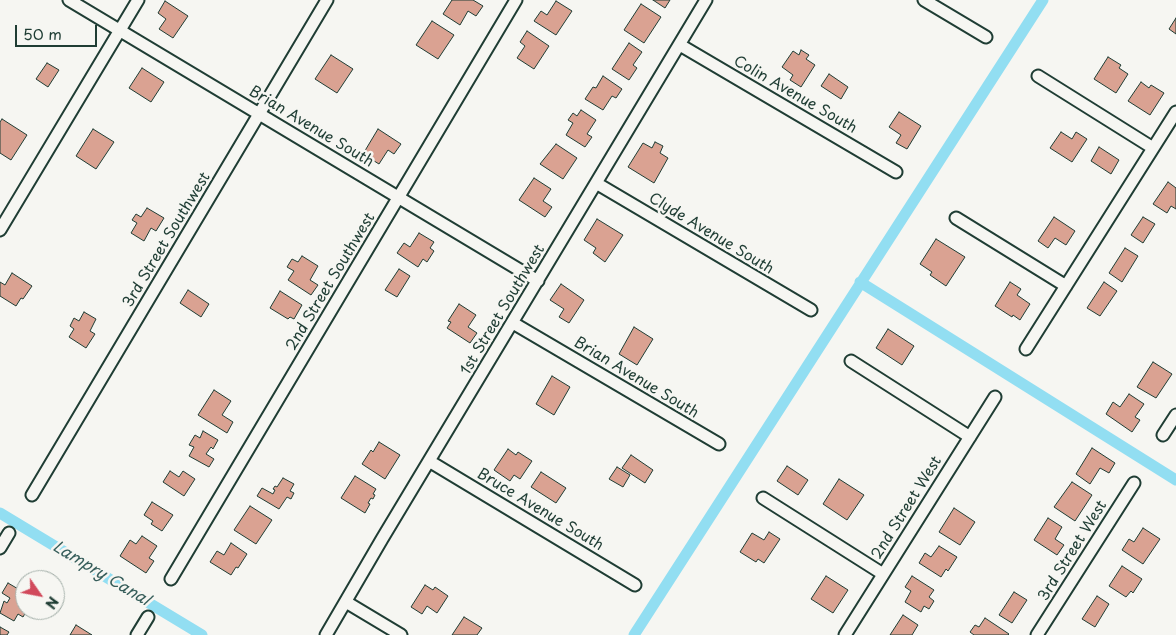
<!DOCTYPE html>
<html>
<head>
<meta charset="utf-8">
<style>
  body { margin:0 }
  #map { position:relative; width:1176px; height:635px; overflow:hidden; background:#f6f6f2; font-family:"Playpen Sans",sans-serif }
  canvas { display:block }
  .north { position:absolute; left:15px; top:570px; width:50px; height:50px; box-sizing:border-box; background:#f6f6f2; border:1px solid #a0aca6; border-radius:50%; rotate:123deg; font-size:14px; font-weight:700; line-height:20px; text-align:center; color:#1f3d34 }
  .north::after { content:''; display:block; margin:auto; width:18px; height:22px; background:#d1495b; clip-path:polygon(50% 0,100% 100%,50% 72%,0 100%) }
  .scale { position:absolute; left:15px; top:25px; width:82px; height:22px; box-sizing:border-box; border:2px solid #1f3d34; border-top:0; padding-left:6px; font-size:15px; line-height:18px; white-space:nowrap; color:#1f3d34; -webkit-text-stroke:4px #f6f6f2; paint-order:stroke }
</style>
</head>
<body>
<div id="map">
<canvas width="1176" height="635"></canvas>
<div class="north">N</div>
<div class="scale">50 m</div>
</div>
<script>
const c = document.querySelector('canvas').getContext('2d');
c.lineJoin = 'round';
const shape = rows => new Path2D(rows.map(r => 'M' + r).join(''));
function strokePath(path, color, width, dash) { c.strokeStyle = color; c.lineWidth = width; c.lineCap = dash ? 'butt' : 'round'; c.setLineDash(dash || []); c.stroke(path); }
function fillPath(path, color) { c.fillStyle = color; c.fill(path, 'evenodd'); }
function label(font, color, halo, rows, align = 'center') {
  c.font = font + ' "Playpen Sans",sans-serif'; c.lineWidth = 5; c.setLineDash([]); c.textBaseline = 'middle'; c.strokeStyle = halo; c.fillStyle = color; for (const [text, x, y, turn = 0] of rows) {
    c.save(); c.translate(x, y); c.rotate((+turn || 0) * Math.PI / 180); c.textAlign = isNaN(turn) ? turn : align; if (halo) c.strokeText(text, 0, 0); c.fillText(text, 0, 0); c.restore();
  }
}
strokePath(shape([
  [860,282,1176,480],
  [0,513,202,635],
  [634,635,1043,0]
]), '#92def2', 11);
const building = shape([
  [452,0,473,0,483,6,476,16,468,11,460,25,443,14,452,0],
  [653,0,670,0,665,8,653,0],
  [165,1,188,16,173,38,159,29,166,19,158,13,165,1],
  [556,1,572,11,556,35,534,21,541,11,547,15,556,1],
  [641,4,661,17,644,43,624,30,641,4],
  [1176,18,1176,34,1169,29,1176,18],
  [432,21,454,35,438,59,416,45,432,21],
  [527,31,549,46,534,69,517,58,525,46,520,42,527,31],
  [629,43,642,52,633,65,637,68,629,80,612,69,629,43],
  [801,50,809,55,806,59,815,65,801,87,790,80,793,75,782,67,793,51,799,55,801,50],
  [331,55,353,69,337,93,315,79,331,55],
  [1108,57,1121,65,1119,68,1128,74,1116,93,1094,79,1108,57],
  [47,63,59,70,48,87,36,79,47,63],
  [142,68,164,82,151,102,129,88,142,68],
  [829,74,848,87,841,99,821,86,829,74],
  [603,76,622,89,616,98,612,96,603,110,585,99,593,87,596,88,603,76],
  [1141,82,1149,88,1151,85,1164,93,1150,115,1128,101,1141,82],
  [581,110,596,120,587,134,592,137,585,147,566,135,573,123,568,120,573,113,577,116,581,110],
  [899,112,921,126,907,149,896,143,901,135,889,127,899,112],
  [2,119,27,135,11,160,0,153,0,122,2,119],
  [93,129,114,142,96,169,76,156,93,129],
  [378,129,401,144,394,154,388,150,379,164,363,154,378,129],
  [1061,132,1072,139,1076,132,1087,139,1072,162,1050,148,1061,132],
  [655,142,663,146,660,153,668,158,654,183,628,167,643,143,652,148,655,142],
  [556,144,577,158,563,179,540,164,556,144],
  [1099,147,1119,160,1111,174,1091,161,1099,147],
  [534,178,551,189,543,201,552,207,545,217,519,200,534,178],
  [1168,182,1176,188,1176,209,1171,206,1167,213,1153,204,1168,182],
  [147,208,164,218,156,231,151,228,144,241,131,233,137,223,132,220,136,214,141,217,147,208],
  [1054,217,1075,231,1066,245,1055,238,1048,248,1038,241,1054,217],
  [1143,217,1155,224,1143,243,1131,235,1143,217],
  [597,219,623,235,605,262,593,253,596,248,584,240,597,219],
  [419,233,434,242,430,248,434,251,427,262,423,259,418,267,397,253,404,243,410,247,419,233],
  [936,239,965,257,946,286,930,275,932,272,920,264,936,239],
  [1125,248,1138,256,1122,282,1109,273,1125,248],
  [302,256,318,266,310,280,318,285,311,295,288,280,294,271,287,267,292,259,298,262,302,256],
  [399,269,410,276,397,297,385,290,399,269],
  [12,273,32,286,23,299,21,298,16,306,0,296,0,282,5,285,12,273],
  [1010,282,1021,289,1017,295,1030,304,1020,320,1013,315,1012,317,995,306,1010,282],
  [1104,282,1117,291,1100,316,1087,308,1104,282],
  [561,284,584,300,569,323,559,317,564,309,550,300,561,284],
  [188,290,209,304,201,317,180,303,188,290],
  [280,291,302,305,294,319,290,317,288,319,270,308,280,291],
  [459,304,476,315,468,327,477,333,470,343,447,328,451,322,448,321,459,304],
  [84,312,96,319,90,331,95,334,86,348,69,337,74,329,70,326,74,318,79,321,84,312],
  [634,327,653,339,637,365,619,354,634,327],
  [888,329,914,346,902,365,876,348,888,329],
  [1153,362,1172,374,1156,398,1137,387,1153,362],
  [552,376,570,387,554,415,536,404,552,376],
  [214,390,231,401,222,415,233,422,227,433,198,415,214,390],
  [1129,394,1144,404,1135,417,1140,420,1132,432,1106,414,1113,402,1120,407,1129,394],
  [203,431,218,440,213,449,211,447,206,454,214,459,209,467,189,456,194,447,189,445,195,435,200,438,203,431],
  [379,442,400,455,385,479,362,464,371,450,373,452,379,442],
  [1092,448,1115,463,1109,473,1100,468,1090,484,1076,474,1092,448],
  [508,449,516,455,518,452,532,461,520,479,514,475,510,481,494,470,508,449],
  [631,455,653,470,645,483,622,468,631,455],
  [787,466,808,480,798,495,777,481,787,466],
  [617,467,630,475,623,487,609,479,617,467],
  [170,471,179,477,183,471,195,479,184,496,163,482,170,471],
  [541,472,566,488,556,503,531,487,541,472],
  [355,476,376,489,373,494,375,495,373,499,371,498,368,503,370,504,365,513,341,498,355,476],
  [283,478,294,484,290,491,294,493,291,499,287,497,279,509,257,496,262,488,273,494,275,490,273,489,275,486,277,487,283,478],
  [839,479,864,495,847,520,823,504,839,479],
  [1072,482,1092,495,1075,521,1054,507,1072,482],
  [152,502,173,515,162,531,151,524,153,521,144,515,152,502],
  [250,506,272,520,256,544,234,530,250,506],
  [954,508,975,522,960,545,939,532,954,508],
  [1048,518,1062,527,1055,539,1064,545,1057,555,1034,540,1048,518],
  [1143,528,1160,539,1143,564,1122,550,1129,539,1134,542,1143,528],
  [769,532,780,539,764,563,758,559,756,562,740,552,752,533,764,540,769,532],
  [142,536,157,546,149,558,154,561,146,573,120,556,130,540,136,544,142,536],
  [231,543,247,554,238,568,236,567,231,575,210,562,217,551,224,555,231,543],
  [939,546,957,557,948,571,946,569,941,577,919,563,925,553,931,557,939,546],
  [1122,566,1142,579,1133,593,1131,591,1126,597,1109,586,1122,566],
  [826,576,848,590,833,613,811,599,826,576],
  [912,576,934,590,929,597,934,601,929,609,924,606,921,612,905,602,911,591,905,587,912,576],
  [8,583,25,593,25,610,27,610,23,617,18,614,14,621,0,613,4,601,7,603,10,598,2,593,8,583],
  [425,585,433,590,435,587,448,596,437,613,427,606,422,614,411,607,425,585],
  [1014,592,1027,600,1012,623,999,615,1014,592],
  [1097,596,1109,604,1095,627,1082,619,1097,596],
  [903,615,918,625,912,635,890,635,903,615],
  [464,617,482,628,477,635,452,635,464,617],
  [985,618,1009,634,1008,635,974,635,970,632,975,625,979,627,985,618],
  [76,625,92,635,70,635,76,625],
  [0,627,9,632,7,635,0,635,0,627]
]);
fillPath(building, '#daa292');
strokePath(building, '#1f3d34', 1);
const minor = shape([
  [69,0,538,281],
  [924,0,986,37],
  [680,45,896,172],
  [1038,76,1153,148],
  [596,183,811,310],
  [956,218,1066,286],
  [0,230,138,0],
  [513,323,719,444],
  [1026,349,1176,112],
  [851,361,970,437],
  [1163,435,1176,415],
  [429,461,635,585],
  [32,495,327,0],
  [763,498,883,574],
  [0,548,9,533],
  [171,579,516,0],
  [346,602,401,635],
  [137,635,148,617],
  [326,635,382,539,706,0],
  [845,635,995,397],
  [1037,635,1134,483]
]);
strokePath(minor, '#1f3d34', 15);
strokePath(minor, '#f6f6f2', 11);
label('15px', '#1f3d34', '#f6f6f2', [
  ["Colin Avenue South",795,95,30],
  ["Brian Avenue South",311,127,31],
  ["Clyde Avenue South",711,234,31],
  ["3rd Street Southwest",167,240,-59],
  ["2nd Street Southwest",331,282,-59],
  ["1st Street Southwest",503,310,-59],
  ["Brian Avenue South",636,378,31],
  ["2nd Street West",907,508,-58],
  ["Bruce Avenue South",540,510,31],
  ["3rd Street West",1073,551,-58]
]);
label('italic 16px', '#365d5a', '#f6f6f2', [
  ["Lampry Canal",101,574,31]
]);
</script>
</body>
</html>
